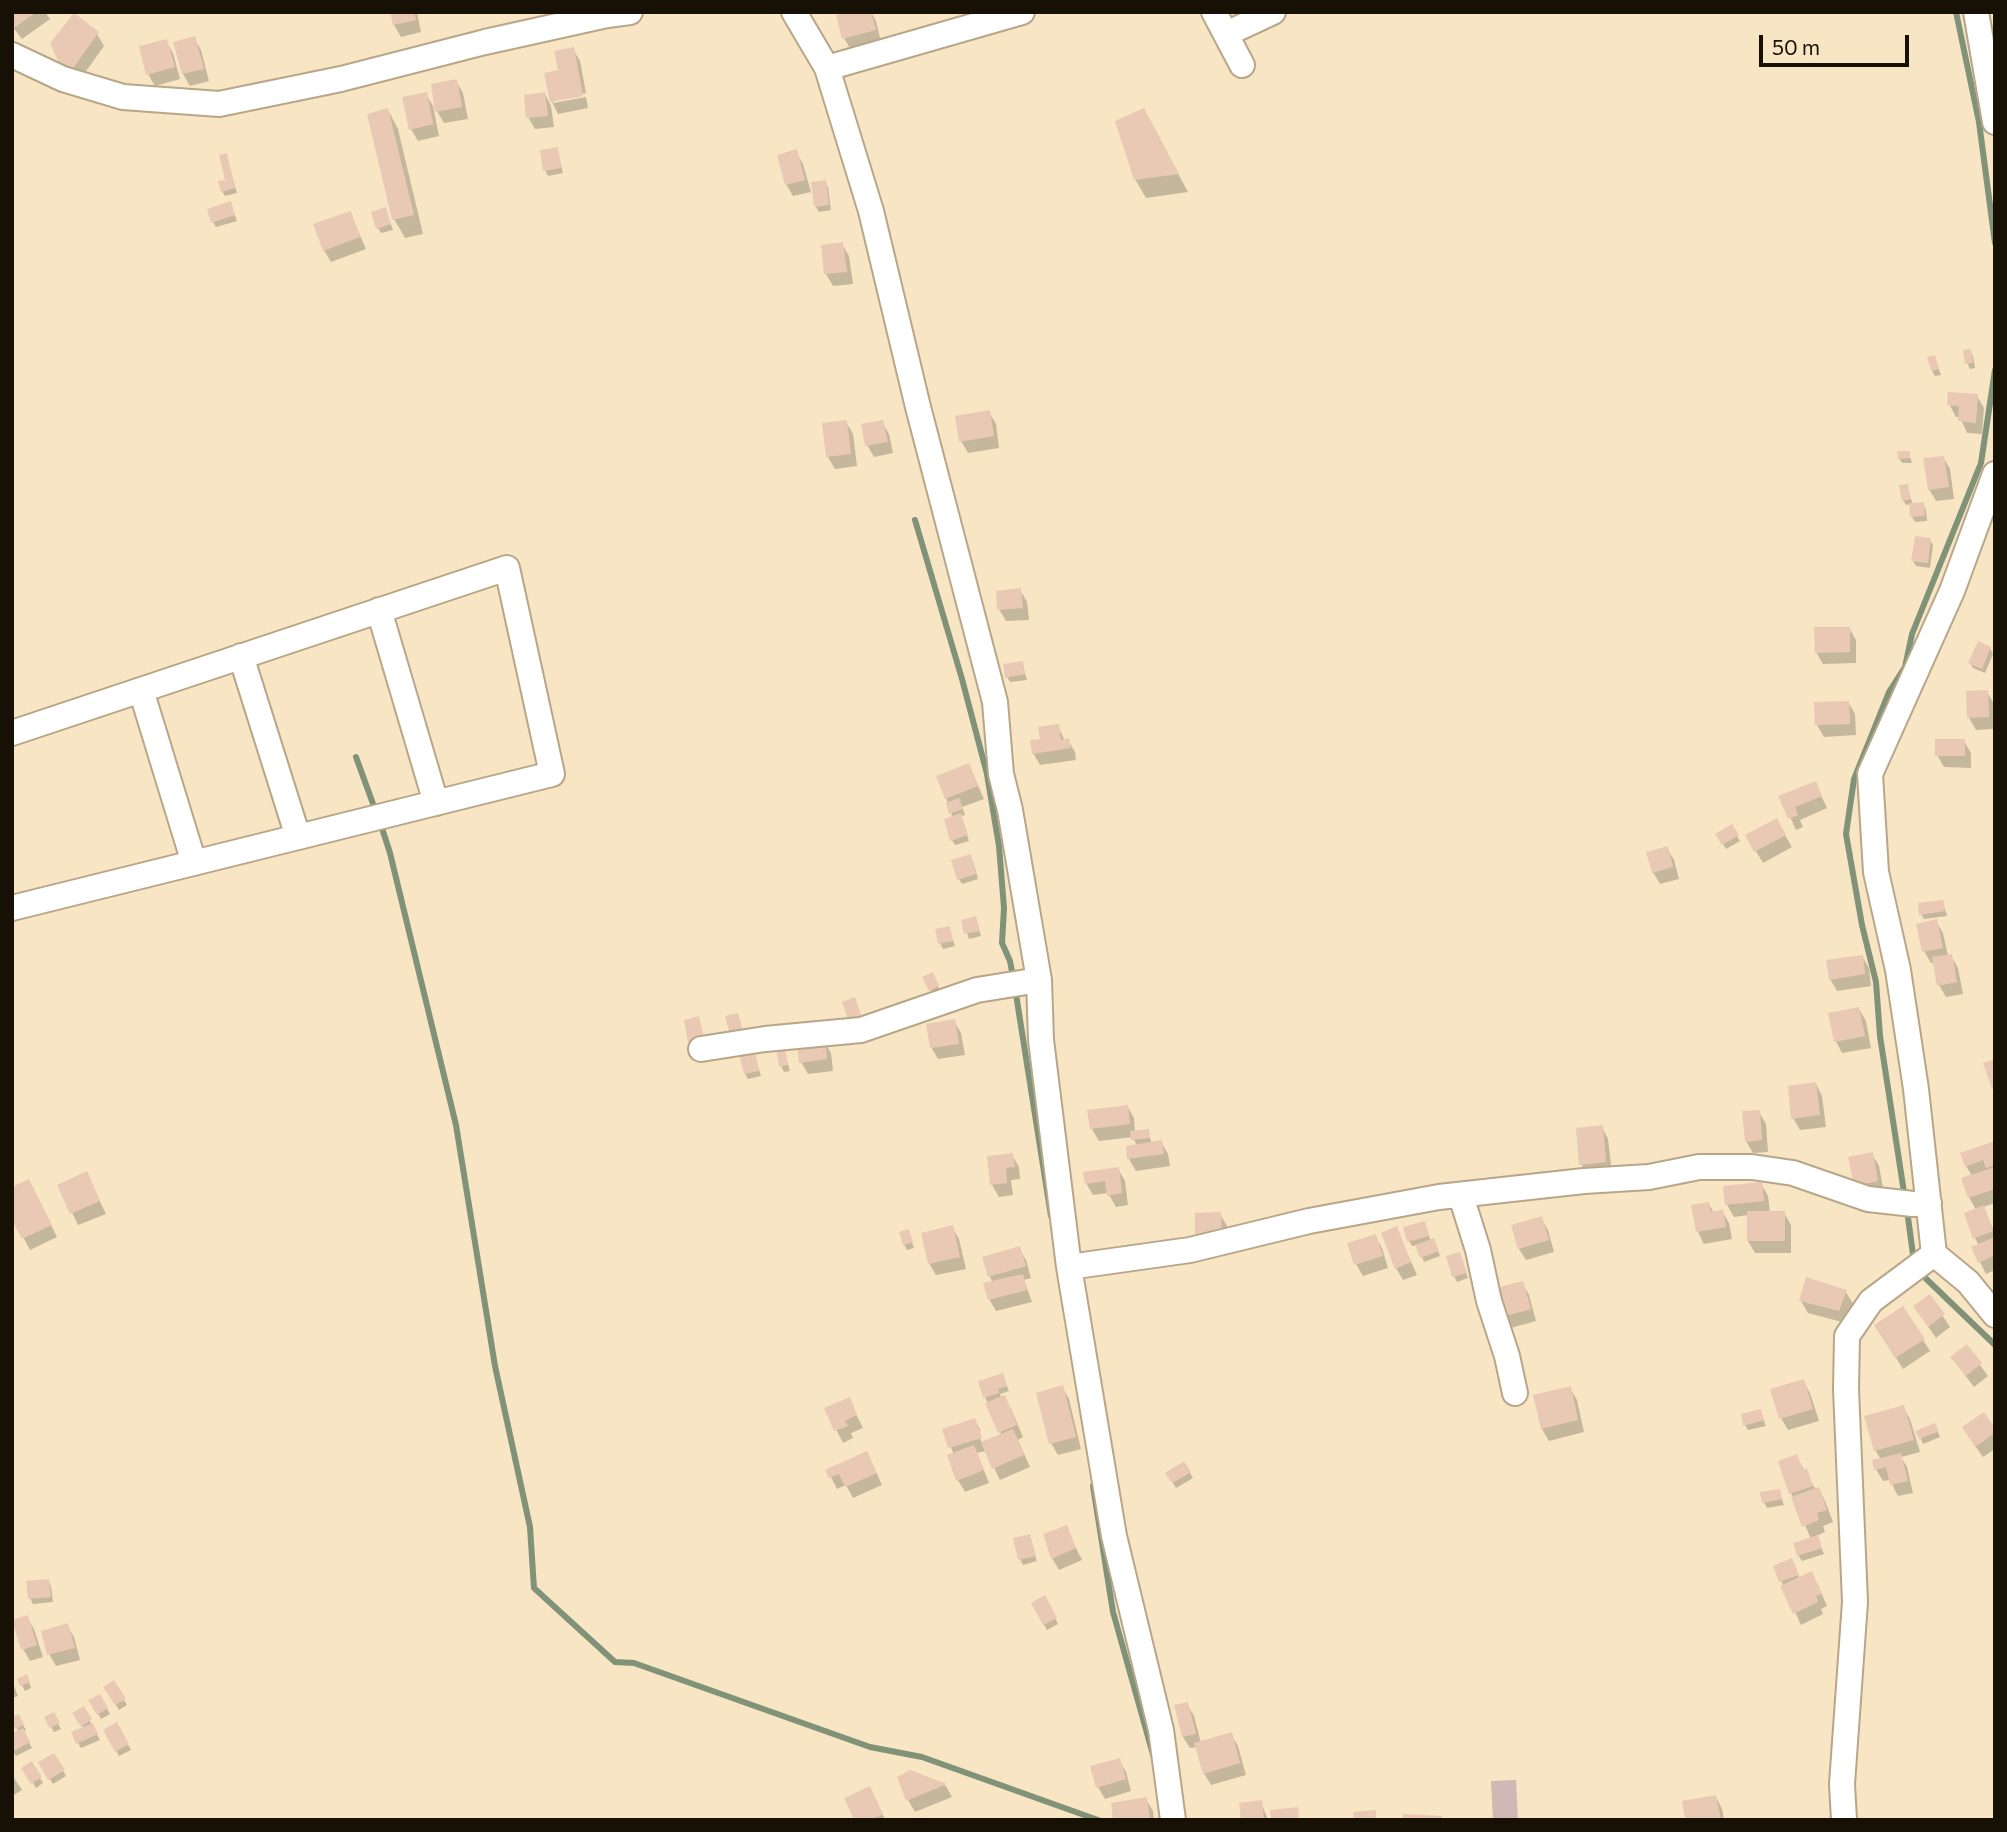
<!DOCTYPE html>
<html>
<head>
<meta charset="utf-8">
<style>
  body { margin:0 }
  #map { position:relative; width:2007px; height:1832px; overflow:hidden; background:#f7e5c4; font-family:Commissioner,sans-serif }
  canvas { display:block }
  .frame { position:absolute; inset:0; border:14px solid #161005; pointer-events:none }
  .scale { position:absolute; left:1759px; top:35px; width:150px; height:32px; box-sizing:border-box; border:4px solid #161005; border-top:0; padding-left:9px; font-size:21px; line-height:24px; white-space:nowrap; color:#161005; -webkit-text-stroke:5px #f7e5c4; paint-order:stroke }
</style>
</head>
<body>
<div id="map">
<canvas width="2007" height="1832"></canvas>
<div class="frame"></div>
<div class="scale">50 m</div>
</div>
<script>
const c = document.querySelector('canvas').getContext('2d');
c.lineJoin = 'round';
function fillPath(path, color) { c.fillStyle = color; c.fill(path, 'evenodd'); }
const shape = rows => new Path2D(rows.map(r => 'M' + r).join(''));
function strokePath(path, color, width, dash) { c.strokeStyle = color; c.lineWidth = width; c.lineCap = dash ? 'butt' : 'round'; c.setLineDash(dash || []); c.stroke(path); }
fillPath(shape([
  [1516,1780,1518,1820,1493,1820,1491,1781]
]), '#d0b8b5');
fillPath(shape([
  [12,12,45,12,50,19,22,39,12,26],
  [391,12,417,12,421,32,401,37,394,25],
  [544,12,562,12,546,15],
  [871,12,876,21,881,42,851,50,844,38],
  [97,34,104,46,74,88,52,44],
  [194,38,201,50,209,81,190,86,183,74,176,43],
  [166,41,173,53,180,79,155,86,148,74],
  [573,49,580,61,586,93,553,100,553,103,586,97,588,108,558,114,552,102,546,74,560,71],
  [456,81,463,93,468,119,444,123,437,111],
  [426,94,433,106,439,136,418,141,411,129],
  [545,94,551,106,554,127,535,129,528,117],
  [388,110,398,129,423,234,405,238,394,219],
  [1154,129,1188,192,1146,198,1135,179],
  [557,149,563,173,548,176,545,170],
  [796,152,803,164,811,192,793,196,786,184],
  [226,155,237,193,225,196,222,191,227,181],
  [825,182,828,187,831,210,819,212,816,207,813,183],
  [230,203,237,221,216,227,213,222],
  [385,209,393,230,381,233,378,228],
  [350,213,366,249,331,262,324,250],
  [842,244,849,256,853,284,833,286,826,274,823,246],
  [1970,351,1973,356,1975,368,1970,369,1967,363],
  [1934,357,1941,375,1935,376,1932,371],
  [1977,396,1984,408,1982,434,1967,433,1960,417,1956,417,1949,404],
  [989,412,996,424,999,448,968,453,961,441],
  [846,422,853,434,857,466,835,469,828,457,824,425],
  [882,422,889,434,893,453,874,457,867,445],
  [1909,453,1912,463,1902,463,1899,458],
  [1943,457,1950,469,1954,499,1936,501,1929,489],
  [1907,486,1913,505,1923,504,1926,510,1927,521,1915,522,1912,517,1911,504,1906,505,1903,500],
  [1930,540,1933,545,1930,568,1916,566,1913,561],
  [1020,590,1027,602,1029,620,1006,621,999,609],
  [1849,628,1856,640,1856,663,1823,664,1816,652],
  [1990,648,1993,654,1985,673,1973,668,1970,663],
  [1022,663,1027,680,1010,682,1007,677],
  [1987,692,1994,704,1994,729,1976,730,1969,718],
  [1848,702,1855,714,1856,735,1824,737,1817,725],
  [1058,726,1065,741,1068,740,1075,752,1076,760,1040,765,1033,753,1042,740],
  [1964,741,1971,753,1971,768,1944,767,1937,755],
  [969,765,984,799,962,807,965,815,961,816,969,841,955,845,952,840,953,818,946,798],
  [1815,783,1827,808,1800,820,1803,827,1796,830,1781,797],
  [1776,820,1792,847,1763,863,1747,836],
  [1732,827,1740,841,1726,849,1718,835],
  [1667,848,1674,860,1679,879,1660,884,1653,872],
  [973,861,978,879,962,884,959,879],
  [1943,902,1947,916,1924,919,1921,914],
  [976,918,981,936,969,939,963,921],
  [1936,921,1943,933,1948,956,1951,956,1958,968,1963,994,1946,997,1939,985,1935,963,1931,963,1924,951],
  [949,928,955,946,943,949,940,943],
  [1862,956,1869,968,1871,986,1837,991,1830,979],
  [932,975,941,992,934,995,925,978],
  [1859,1009,1866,1021,1871,1048,1842,1053,1836,1041],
  [954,1021,961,1033,965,1055,938,1059,931,1047],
  [824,1041,831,1053,833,1071,808,1074,801,1062],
  [784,1050,790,1071,784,1072,781,1066],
  [754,1053,761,1076,748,1079,745,1074],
  [1816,1084,1822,1096,1826,1127,1800,1130,1793,1118],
  [1127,1106,1134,1118,1135,1132,1148,1131,1152,1144,1161,1142,1168,1154,1170,1166,1136,1171,1129,1159,1127,1147,1137,1146,1133,1137,1099,1141,1092,1129,1089,1111],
  [1759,1112,1766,1124,1768,1152,1753,1153,1746,1141],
  [1602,1127,1608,1139,1612,1173,1588,1176,1581,1164],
  [1995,1143,1995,1203,1983,1207,1995,1233,1995,1270,1986,1274,1980,1262,1979,1246,1975,1238,1976,1210,1969,1197,1972,1176,1966,1166],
  [1872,1154,1879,1166,1884,1193,1856,1186],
  [1012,1155,1019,1167,1020,1179,1011,1180,1013,1195,999,1197,992,1185],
  [1118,1169,1125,1181,1128,1205,1116,1207,1108,1193,1093,1195,1086,1183],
  [86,1173,106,1214,78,1225,59,1185],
  [1761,1184,1768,1196,1770,1213,1784,1213,1791,1225,1791,1253,1755,1253,1748,1241,1748,1215,1734,1217,1727,1205,1725,1188],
  [35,1193,57,1237,30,1250,12,1216],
  [1709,1204,1714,1213,1722,1211,1729,1223,1732,1239,1704,1244,1698,1232],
  [1220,1214,1227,1226,1228,1247,1204,1248],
  [1541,1218,1548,1230,1554,1252,1526,1260,1519,1249],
  [1424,1223,1431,1241,1436,1245,1440,1256,1424,1262,1417,1245,1412,1246,1409,1241],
  [952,1227,959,1239,966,1269,936,1275,929,1263],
  [1396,1228,1417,1275,1403,1280,1396,1268],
  [908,1231,914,1248,907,1250,904,1244],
  [1375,1236,1382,1248,1388,1268,1363,1276,1356,1264],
  [1019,1248,1026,1260,1031,1278,1024,1280,1032,1302,996,1311,989,1299,993,1283,990,1277],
  [1459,1254,1468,1278,1457,1282,1454,1276],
  [1522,1283,1529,1295,1536,1321,1507,1329,1493,1291],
  [1846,1292,1853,1304,1846,1323,1808,1313,1801,1301],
  [1930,1297,1950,1327,1936,1338,1923,1319],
  [1883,1337,1923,1340,1930,1351,1903,1369],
  [1966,1346,1988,1376,1974,1387,1952,1358],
  [1002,1375,1009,1391,1000,1394,1001,1398,1004,1397,1011,1409,1023,1437,1018,1440,1030,1467,1000,1480,986,1451,977,1453,989,1483,965,1492,958,1480,954,1455,944,1430,975,1420,981,1431,978,1431,983,1447,1001,1434,985,1397],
  [1803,1381,1810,1393,1819,1421,1788,1430,1781,1418],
  [1062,1387,1069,1399,1081,1449,1058,1455,1051,1443],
  [1570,1388,1577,1400,1584,1432,1549,1441,1542,1429],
  [849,1400,863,1428,851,1433,853,1438,843,1443,826,1409],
  [1903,1407,1910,1419,1920,1452,1901,1457,1907,1467,1913,1493,1898,1496,1890,1480,1883,1481,1876,1469,1881,1460,1876,1451,1866,1417],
  [1760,1411,1766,1426,1748,1430,1745,1425],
  [1937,1430,1940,1437,1923,1444,1918,1432],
  [1995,1431,1995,1449,1983,1457,1971,1440],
  [1796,1456,1816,1490,1819,1489,1825,1501,1833,1522,1823,1526,1825,1532,1816,1536,1824,1554,1802,1561,1798,1555,1811,1539,1791,1493],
  [1184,1463,1193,1478,1176,1488,1168,1474],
  [873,1465,882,1485,853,1498,846,1485,837,1489,828,1471],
  [1779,1491,1784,1505,1767,1508,1764,1502],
  [1066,1528,1082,1560,1059,1570,1052,1558],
  [1029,1536,1037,1561,1023,1565,1020,1559],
  [1794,1565,1800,1579,1818,1585,1827,1606,1821,1609,1823,1614,1801,1625,1775,1567],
  [48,1581,51,1586,53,1602,33,1604,30,1598],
  [1045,1597,1058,1624,1047,1630,1033,1603],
  [27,1617,34,1629,43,1657,30,1661,23,1649],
  [67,1625,74,1637,80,1660,56,1666,49,1654],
  [19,1680,29,1682,31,1688,25,1691],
  [12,1681,18,1696,12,1698],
  [114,1683,127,1705,119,1710,106,1687],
  [99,1696,110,1714,101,1719,91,1701],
  [1187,1704,1194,1716,1201,1743,1231,1734,1238,1746,1246,1775,1211,1785,1204,1773,1197,1747,1190,1748,1183,1737],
  [83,1708,100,1740,81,1748,78,1743,84,1729,74,1714],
  [53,1714,61,1729,54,1732,46,1718],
  [18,1716,26,1730,23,1732,32,1748,16,1756,12,1750,19,1732,12,1719],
  [116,1724,131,1750,119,1756,105,1731],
  [54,1755,66,1776,53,1784,40,1763],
  [1119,1760,1126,1772,1131,1791,1105,1799,1098,1787],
  [31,1764,43,1783,36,1788,24,1769],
  [910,1772,946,1786,952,1797,915,1812,908,1800],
  [12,1775,22,1790,12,1796],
  [1716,1797,1722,1809,1724,1820,1687,1820],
  [1146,1799,1153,1811,1154,1820,1115,1820],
  [876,1800,885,1820,856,1820],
  [1261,1802,1268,1820,1242,1820]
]), '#0003');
strokePath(shape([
  [1956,12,1979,122,1995,243],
  [915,520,962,679,987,774,999,846,1004,908,1002,943,1010,961,1013,977],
  [356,757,376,812],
  [380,822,390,853,456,1125,495,1366,530,1527,534,1588,615,1662,634,1663,870,1747,922,1757,1098,1820],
  [1015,988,1051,1216],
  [1905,1199,1880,1036,1876,982,1862,925,1846,834,1854,779,1889,692,1905,667,1912,634,1981,463,1995,370],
  [1907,1210,1914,1262],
  [1918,1271,1995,1345],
  [1093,1486,1113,1612,1154,1758]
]), '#809277', 6);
fillPath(shape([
  [12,12,36,12,14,28],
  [390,12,414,12,416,20,393,25],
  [848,12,871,12,876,30,842,39,836,15],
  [74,13,99,32,66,78,50,43],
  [195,36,204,69,182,74,173,42],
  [167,39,175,67,146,75,139,46],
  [574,47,583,96,550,102,544,73,558,70,554,51],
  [457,79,462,107,435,112,431,84],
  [427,92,433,124,409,130,402,97],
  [545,92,548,116,526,118,524,95],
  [388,108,414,215,392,220,367,114],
  [1144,108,1179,174,1134,180,1115,121],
  [558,147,561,168,543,171,540,150],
  [797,149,805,180,785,185,777,155],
  [227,153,235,188,221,192,218,181,225,180,219,155],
  [826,180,829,205,814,207,811,182],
  [231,201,235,215,211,223,207,209],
  [386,207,391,224,376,229,371,212],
  [351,211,360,237,323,251,313,224],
  [843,242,847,272,824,274,821,245],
  [1971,349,1973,363,1965,364,1963,350],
  [1935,355,1939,369,1931,371,1927,357],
  [1948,392,1978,394,1976,423,1958,421,1959,406,1947,405],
  [990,410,994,436,959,442,955,416],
  [847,420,851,454,826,457,822,423],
  [883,420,888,442,865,446,861,424],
  [1897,451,1910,451,1910,458,1898,459],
  [1944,456,1949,487,1928,490,1923,458],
  [1908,484,1911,499,1902,501,1899,485],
  [1924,502,1925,516,1910,517,1909,503],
  [1915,536,1931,538,1928,563,1911,561],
  [1021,588,1023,608,997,610,996,591],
  [1814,627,1850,627,1850,652,1815,653],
  [1978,641,1991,647,1982,669,1968,663],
  [1023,661,1025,674,1005,678,1003,664],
  [1988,690,1989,717,1967,718,1966,691],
  [1849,701,1850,724,1815,725,1814,702],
  [1059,724,1061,740,1069,738,1071,748,1032,754,1030,740,1040,739,1038,727],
  [1935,739,1965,739,1965,756,1935,756],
  [969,763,978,786,945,799,936,776],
  [1816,781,1822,796,1795,807,1798,815,1788,819,1778,796],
  [959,798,963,809,949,814,946,803],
  [961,813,968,835,950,841,944,819],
  [1777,818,1786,835,1754,852,1745,835],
  [1732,824,1739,835,1722,845,1715,834],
  [1668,846,1673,867,1652,873,1646,852],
  [971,854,976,874,957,880,951,860],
  [1943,900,1945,911,1919,915,1918,903],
  [976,916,980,931,964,934,961,920],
  [1937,919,1943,948,1922,952,1916,924],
  [950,926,953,941,938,944,935,929],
  [1952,954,1957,982,1937,986,1932,957],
  [1863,955,1865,974,1829,980,1826,960],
  [933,972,939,986,929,991,922,977],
  [855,997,863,1021,850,1025,842,1002],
  [1859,1007,1865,1036,1834,1042,1828,1013],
  [738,1013,743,1031,730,1035,725,1016],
  [699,1016,704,1038,688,1042,684,1020],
  [955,1019,959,1044,930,1048,926,1024],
  [825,1039,827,1059,799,1063,797,1043],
  [785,1048,788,1065,779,1067,776,1049],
  [755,1051,759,1071,744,1074,739,1054],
  [1995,1059,1995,1088,1992,1089,1983,1063],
  [1816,1082,1820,1115,1791,1119,1788,1086],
  [1128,1105,1130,1124,1090,1129,1087,1110],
  [1760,1110,1762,1140,1745,1142,1742,1111],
  [1603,1125,1606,1162,1579,1165,1576,1128],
  [1149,1129,1150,1138,1131,1140,1130,1131],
  [1162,1140,1164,1154,1127,1159,1126,1146],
  [1995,1141,1995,1165,1986,1168,1983,1160,1965,1167,1960,1153],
  [1873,1152,1878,1181,1854,1186,1848,1157],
  [1013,1153,1015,1167,1006,1168,1007,1183,990,1185,987,1156],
  [1119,1167,1122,1193,1107,1196,1105,1181,1085,1184,1083,1172],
  [1995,1167,1995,1189,1968,1198,1961,1178],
  [87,1171,100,1201,70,1214,57,1185],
  [29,1179,52,1225,22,1239,12,1220,12,1187],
  [1762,1182,1764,1201,1725,1205,1723,1186],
  [1709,1202,1711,1212,1723,1209,1726,1227,1696,1232,1691,1205],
  [1984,1205,1993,1231,1973,1239,1964,1213],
  [1747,1211,1785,1211,1785,1241,1747,1241],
  [1221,1212,1222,1236,1195,1236,1195,1213],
  [1542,1216,1549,1240,1518,1249,1511,1225],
  [1425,1221,1429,1236,1407,1242,1403,1227],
  [953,1225,960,1257,928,1264,921,1233],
  [1397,1226,1411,1262,1395,1269,1381,1233],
  [909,1229,913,1242,903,1245,899,1232],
  [1376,1234,1383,1256,1354,1265,1347,1243],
  [1995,1237,1995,1255,1978,1263,1971,1247],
  [1434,1238,1439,1251,1420,1258,1415,1245],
  [1020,1246,1026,1266,988,1277,982,1257],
  [1460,1252,1467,1273,1452,1277,1446,1256],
  [1023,1274,1027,1290,988,1300,983,1283],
  [1806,1277,1847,1290,1839,1311,1799,1301],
  [1523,1281,1531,1309,1498,1318,1491,1289],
  [1930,1294,1945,1314,1928,1327,1913,1306],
  [1903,1306,1925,1339,1895,1358,1874,1325],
  [1967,1344,1982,1363,1966,1376,1950,1357],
  [1003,1373,1007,1386,998,1389,999,1393,983,1398,978,1381],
  [1804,1379,1813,1409,1779,1419,1770,1389],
  [1063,1385,1076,1437,1049,1444,1036,1393],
  [1571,1386,1578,1420,1541,1429,1533,1395],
  [1005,1395,1017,1425,998,1433,985,1403],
  [850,1397,857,1415,845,1421,848,1426,834,1431,824,1408],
  [1904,1405,1914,1440,1874,1451,1864,1416],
  [1761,1409,1764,1420,1743,1426,1741,1414],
  [1984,1412,1995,1428,1995,1433,1975,1447,1962,1427],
  [975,1418,982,1438,948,1448,942,1429],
  [1935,1423,1939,1431,1919,1439,1915,1431],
  [1013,1429,1024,1455,992,1469,981,1442],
  [974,1445,984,1470,956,1481,947,1455],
  [867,1451,877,1473,845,1487,839,1474,829,1478,825,1470],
  [1901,1453,1908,1481,1890,1485,1886,1467,1874,1470,1872,1460],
  [1797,1454,1803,1470,1807,1468,1813,1486,1789,1494,1778,1461],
  [1184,1461,1191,1472,1172,1483,1165,1473],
  [1819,1487,1827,1510,1817,1513,1819,1520,1802,1527,1791,1497],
  [1780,1489,1782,1499,1762,1503,1760,1492],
  [1067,1525,1076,1548,1051,1559,1043,1534],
  [1030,1534,1036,1556,1018,1560,1013,1538],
  [1818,1535,1822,1548,1797,1556,1793,1543],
  [1792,1558,1799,1575,1779,1582,1773,1566],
  [1812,1571,1822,1594,1816,1596,1818,1602,1793,1614,1780,1586],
  [49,1579,51,1597,28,1599,26,1581],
  [1045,1595,1057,1618,1043,1625,1031,1603],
  [28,1615,37,1645,21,1650,12,1620],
  [68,1623,75,1648,47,1655,41,1631],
  [27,1674,30,1682,20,1686,17,1679],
  [114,1680,126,1699,115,1705,103,1687],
  [100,1694,108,1708,97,1715,88,1700],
  [1188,1702,1196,1734,1182,1737,1174,1705],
  [84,1706,92,1719,81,1727,72,1713],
  [54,1712,60,1723,49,1728,44,1717],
  [19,1714,24,1725,15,1729,12,1717],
  [117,1722,129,1744,115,1752,103,1730],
  [93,1723,98,1734,76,1744,71,1732],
  [23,1728,30,1742,12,1752,12,1733],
  [1232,1732,1240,1763,1203,1774,1194,1743],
  [54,1753,65,1770,48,1780,38,1762],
  [1120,1758,1126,1779,1096,1788,1090,1766],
  [32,1761,42,1777,31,1784,21,1768],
  [910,1770,947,1784,906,1801,897,1777],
  [870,1786,883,1814,871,1820,854,1820,844,1798],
  [1716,1795,1721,1820,1685,1820,1682,1801],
  [1147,1797,1150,1820,1113,1820,1111,1803],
  [1262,1800,1264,1820,1241,1820,1239,1803],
  [1298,1807,1299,1820,1271,1820,1270,1810],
  [1376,1810,1376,1820,1354,1820,1353,1812],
  [1403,1814,1442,1816,1442,1820,1403,1820]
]), '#eac9b4');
const minor = shape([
  [794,12,827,68,871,211,918,407,995,702,1001,774,1010,810,1039,980,1041,1040,1069,1267,1114,1536,1161,1730,1173,1820],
  [1214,12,1242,65],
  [1976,12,1995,122],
  [1226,34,1273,12],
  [12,55,63,79,123,97,219,104,341,79,485,42,607,15,630,12],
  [827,68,1022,12],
  [1995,474,1952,591,1870,774,1876,872,1898,970,1916,1089,1934,1254,1968,1282,1995,1315],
  [379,610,436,803],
  [241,656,298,837],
  [141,690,194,863],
  [12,733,507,568,552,774,12,908],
  [701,1049,765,1039,861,1030,977,990,1039,980],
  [1461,1196,1478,1250,1489,1301,1507,1356,1515,1393],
  [1069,1267,1190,1250,1309,1221,1439,1197,1584,1181,1649,1177,1699,1167,1752,1167,1793,1173,1868,1199,1913,1204,1929,1203],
  [1844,1820,1842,1784,1855,1602,1846,1389,1847,1336,1871,1301,1934,1254]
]);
strokePath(minor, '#b8a688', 28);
strokePath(minor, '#fff', 24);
</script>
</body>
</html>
